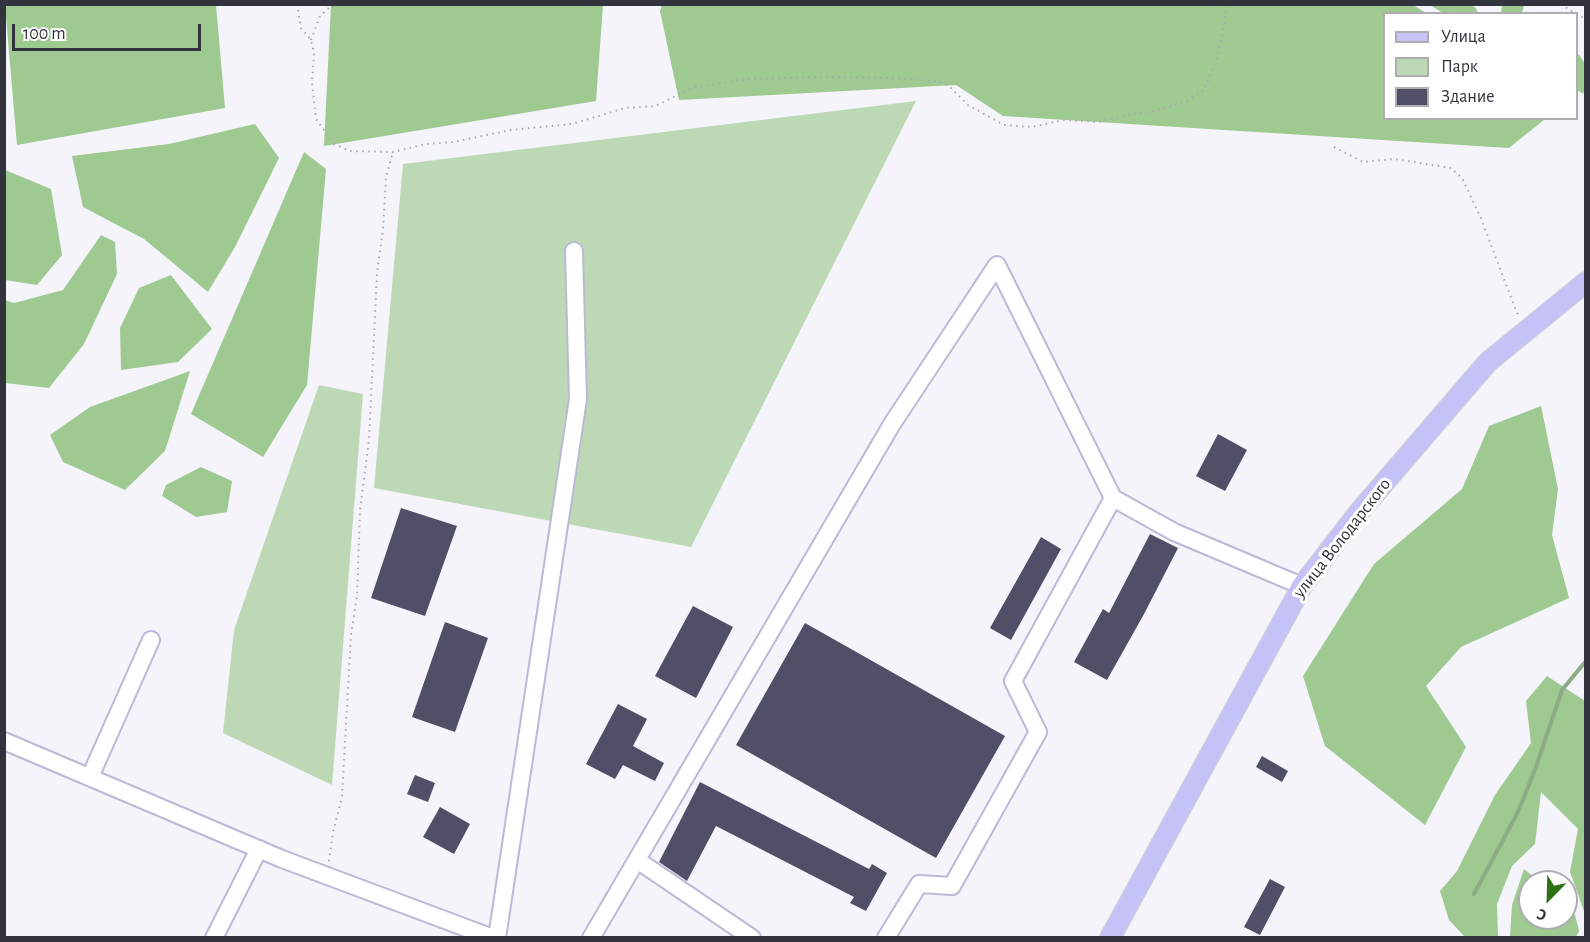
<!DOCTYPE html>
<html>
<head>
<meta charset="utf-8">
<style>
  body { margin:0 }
  #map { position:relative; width:1590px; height:942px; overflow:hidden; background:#f4f4fa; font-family:"Alegreya Sans",sans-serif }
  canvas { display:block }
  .frame { position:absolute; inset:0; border:6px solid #33333e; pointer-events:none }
  .legend { position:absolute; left:1383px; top:12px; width:195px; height:108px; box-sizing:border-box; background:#fff; border:2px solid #adadb2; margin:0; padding:8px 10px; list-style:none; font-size:18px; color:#33333e }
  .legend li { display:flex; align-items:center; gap:12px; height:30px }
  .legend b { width:30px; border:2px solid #adadb2 }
  .north { position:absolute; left:1518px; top:870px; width:60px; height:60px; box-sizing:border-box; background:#fff; border:2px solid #adadb2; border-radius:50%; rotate:203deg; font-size:16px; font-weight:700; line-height:24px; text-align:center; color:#33333e }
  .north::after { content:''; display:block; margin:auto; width:21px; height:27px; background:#2d7210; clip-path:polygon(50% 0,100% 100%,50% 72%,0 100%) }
  .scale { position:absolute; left:12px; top:24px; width:189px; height:27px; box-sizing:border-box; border:3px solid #33333e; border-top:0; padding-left:8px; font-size:18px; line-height:21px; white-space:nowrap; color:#33333e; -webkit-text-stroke:4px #fff; paint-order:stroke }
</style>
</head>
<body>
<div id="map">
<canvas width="1590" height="942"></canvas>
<div class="frame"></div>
<ul class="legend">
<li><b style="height:8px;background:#c4c2f7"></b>Улица</li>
<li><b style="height:16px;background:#bdd8b5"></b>Парк</li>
<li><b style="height:16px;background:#4f4f67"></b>Здание</li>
</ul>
<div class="north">С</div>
<div class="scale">100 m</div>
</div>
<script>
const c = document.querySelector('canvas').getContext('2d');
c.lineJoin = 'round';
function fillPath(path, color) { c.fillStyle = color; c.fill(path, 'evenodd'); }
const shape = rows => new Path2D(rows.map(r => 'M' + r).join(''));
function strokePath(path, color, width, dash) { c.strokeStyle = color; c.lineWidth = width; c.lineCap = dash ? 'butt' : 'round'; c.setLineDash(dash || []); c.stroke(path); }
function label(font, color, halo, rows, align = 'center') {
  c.font = font + ' "Alegreya Sans",sans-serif'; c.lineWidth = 6; c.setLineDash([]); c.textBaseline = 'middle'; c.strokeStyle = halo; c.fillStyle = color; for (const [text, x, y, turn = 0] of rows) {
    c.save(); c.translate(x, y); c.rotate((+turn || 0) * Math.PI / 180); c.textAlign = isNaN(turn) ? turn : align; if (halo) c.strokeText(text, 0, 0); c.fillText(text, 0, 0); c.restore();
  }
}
fillPath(shape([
  [916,101,691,547,374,488,403,164],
  [319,385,363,394,332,785,223,733,234,630]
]), '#bdd8b5');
fillPath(shape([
  [331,4,603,5,596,101,324,146],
  [5,5,216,5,225,108,17,145],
  [662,5,1413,5,1426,13,1384,14,1384,118,1545,119,1509,148,1003,116,956,85,679,100,660,11],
  [1430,5,1471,5,1476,8,1478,13,1443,13],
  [1502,5,1502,4,1524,5,1522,13,1501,13],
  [1577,53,1580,56,1585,64,1585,88,1583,94,1577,90],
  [255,124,279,158,235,247,208,292,144,239,83,207,72,156,169,144],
  [304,152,326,169,307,385,263,457,191,414],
  [5,170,51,189,62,255,37,285,5,280],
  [101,235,115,242,117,274,84,344,49,388,5,383,5,300,14,303,63,290],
  [171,275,212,329,178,362,121,370,120,328,139,288],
  [190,371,165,451,125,490,63,462,50,435,90,407],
  [1541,406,1558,489,1552,535,1569,598,1461,647,1426,686,1466,747,1425,825,1325,746,1303,676,1374,564,1462,489,1489,426],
  [201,467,232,481,227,512,196,517,162,496,166,485],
  [1547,676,1585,701,1585,914,1570,872,1578,829,1541,792,1535,844,1512,866,1497,904,1498,937,1465,937,1449,920,1440,891,1457,871,1495,795,1531,743,1526,701],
  [1524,869,1540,882,1530,882,1530,918,1566,918,1566,907,1575,915,1579,931,1576,937,1510,937,1512,905]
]), '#9ec991');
strokePath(shape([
  [1474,894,1518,812,1536,767,1562,690,1586,661]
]), '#8cab86', 4);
fillPath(shape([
  [1218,434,1247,450,1225,491,1196,476],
  [401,508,457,526,425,616,371,598],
  [1150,534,1178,548,1144,614,1107,680,1074,662,1103,609,1109,613],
  [1041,537,1061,549,1011,640,990,628],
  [693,606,733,627,696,698,655,676],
  [445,622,488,638,455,732,412,717],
  [805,623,1005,736,936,858,736,745],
  [618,704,647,719,633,746,664,763,655,781,623,765,615,779,586,764],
  [1262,756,1288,771,1282,782,1256,767],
  [415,775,435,783,428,802,407,794],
  [700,782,869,869,872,864,887,873,866,911,850,903,854,897,716,826,687,881,659,862],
  [440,807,470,824,454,854,423,837],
  [1270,879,1285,887,1260,935,1244,927]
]), '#4f4f67');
const minor = shape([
  [4,741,282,859,493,938],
  [90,777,151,640],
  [637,860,752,938],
  [214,938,259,849],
  [497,938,578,399,574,251],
  [591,938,892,424,997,265,1113,498,1174,532,1302,586],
  [886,938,919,884,952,886,1038,732,1013,681,1113,498]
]);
const major = shape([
  [1110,938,1302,586,1359,512,1488,362,1586,282]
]);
strokePath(minor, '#babad7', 20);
strokePath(major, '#d2d2d5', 22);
strokePath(shape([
  [297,4,301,28,311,40,314,53,312,83,316,119,334,144,350,151,393,152,426,144,453,142,511,130,572,124,625,108,655,106,692,88,748,79,826,77,891,78,937,81,949,86,968,105,1004,125,1032,127,1064,120,1098,122,1133,114,1155,111,1187,101,1204,90,1218,56,1228,4],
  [1561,4,1576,14],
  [1576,14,1586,19],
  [311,40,320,16,333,4],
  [1334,147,1363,162,1395,159,1451,168,1462,178,1480,216,1517,313,1520,317],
  [329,861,333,832,342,797,351,635,357,596,360,510,369,440,377,273,383,229,386,177,393,152]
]), '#a8a8b0', 2, [1.5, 4.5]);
strokePath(minor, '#fff', 16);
strokePath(major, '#c4c2f7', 20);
label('18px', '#33333e', '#fff', [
  ["улица Володарского",1342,538,-52]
]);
</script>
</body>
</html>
